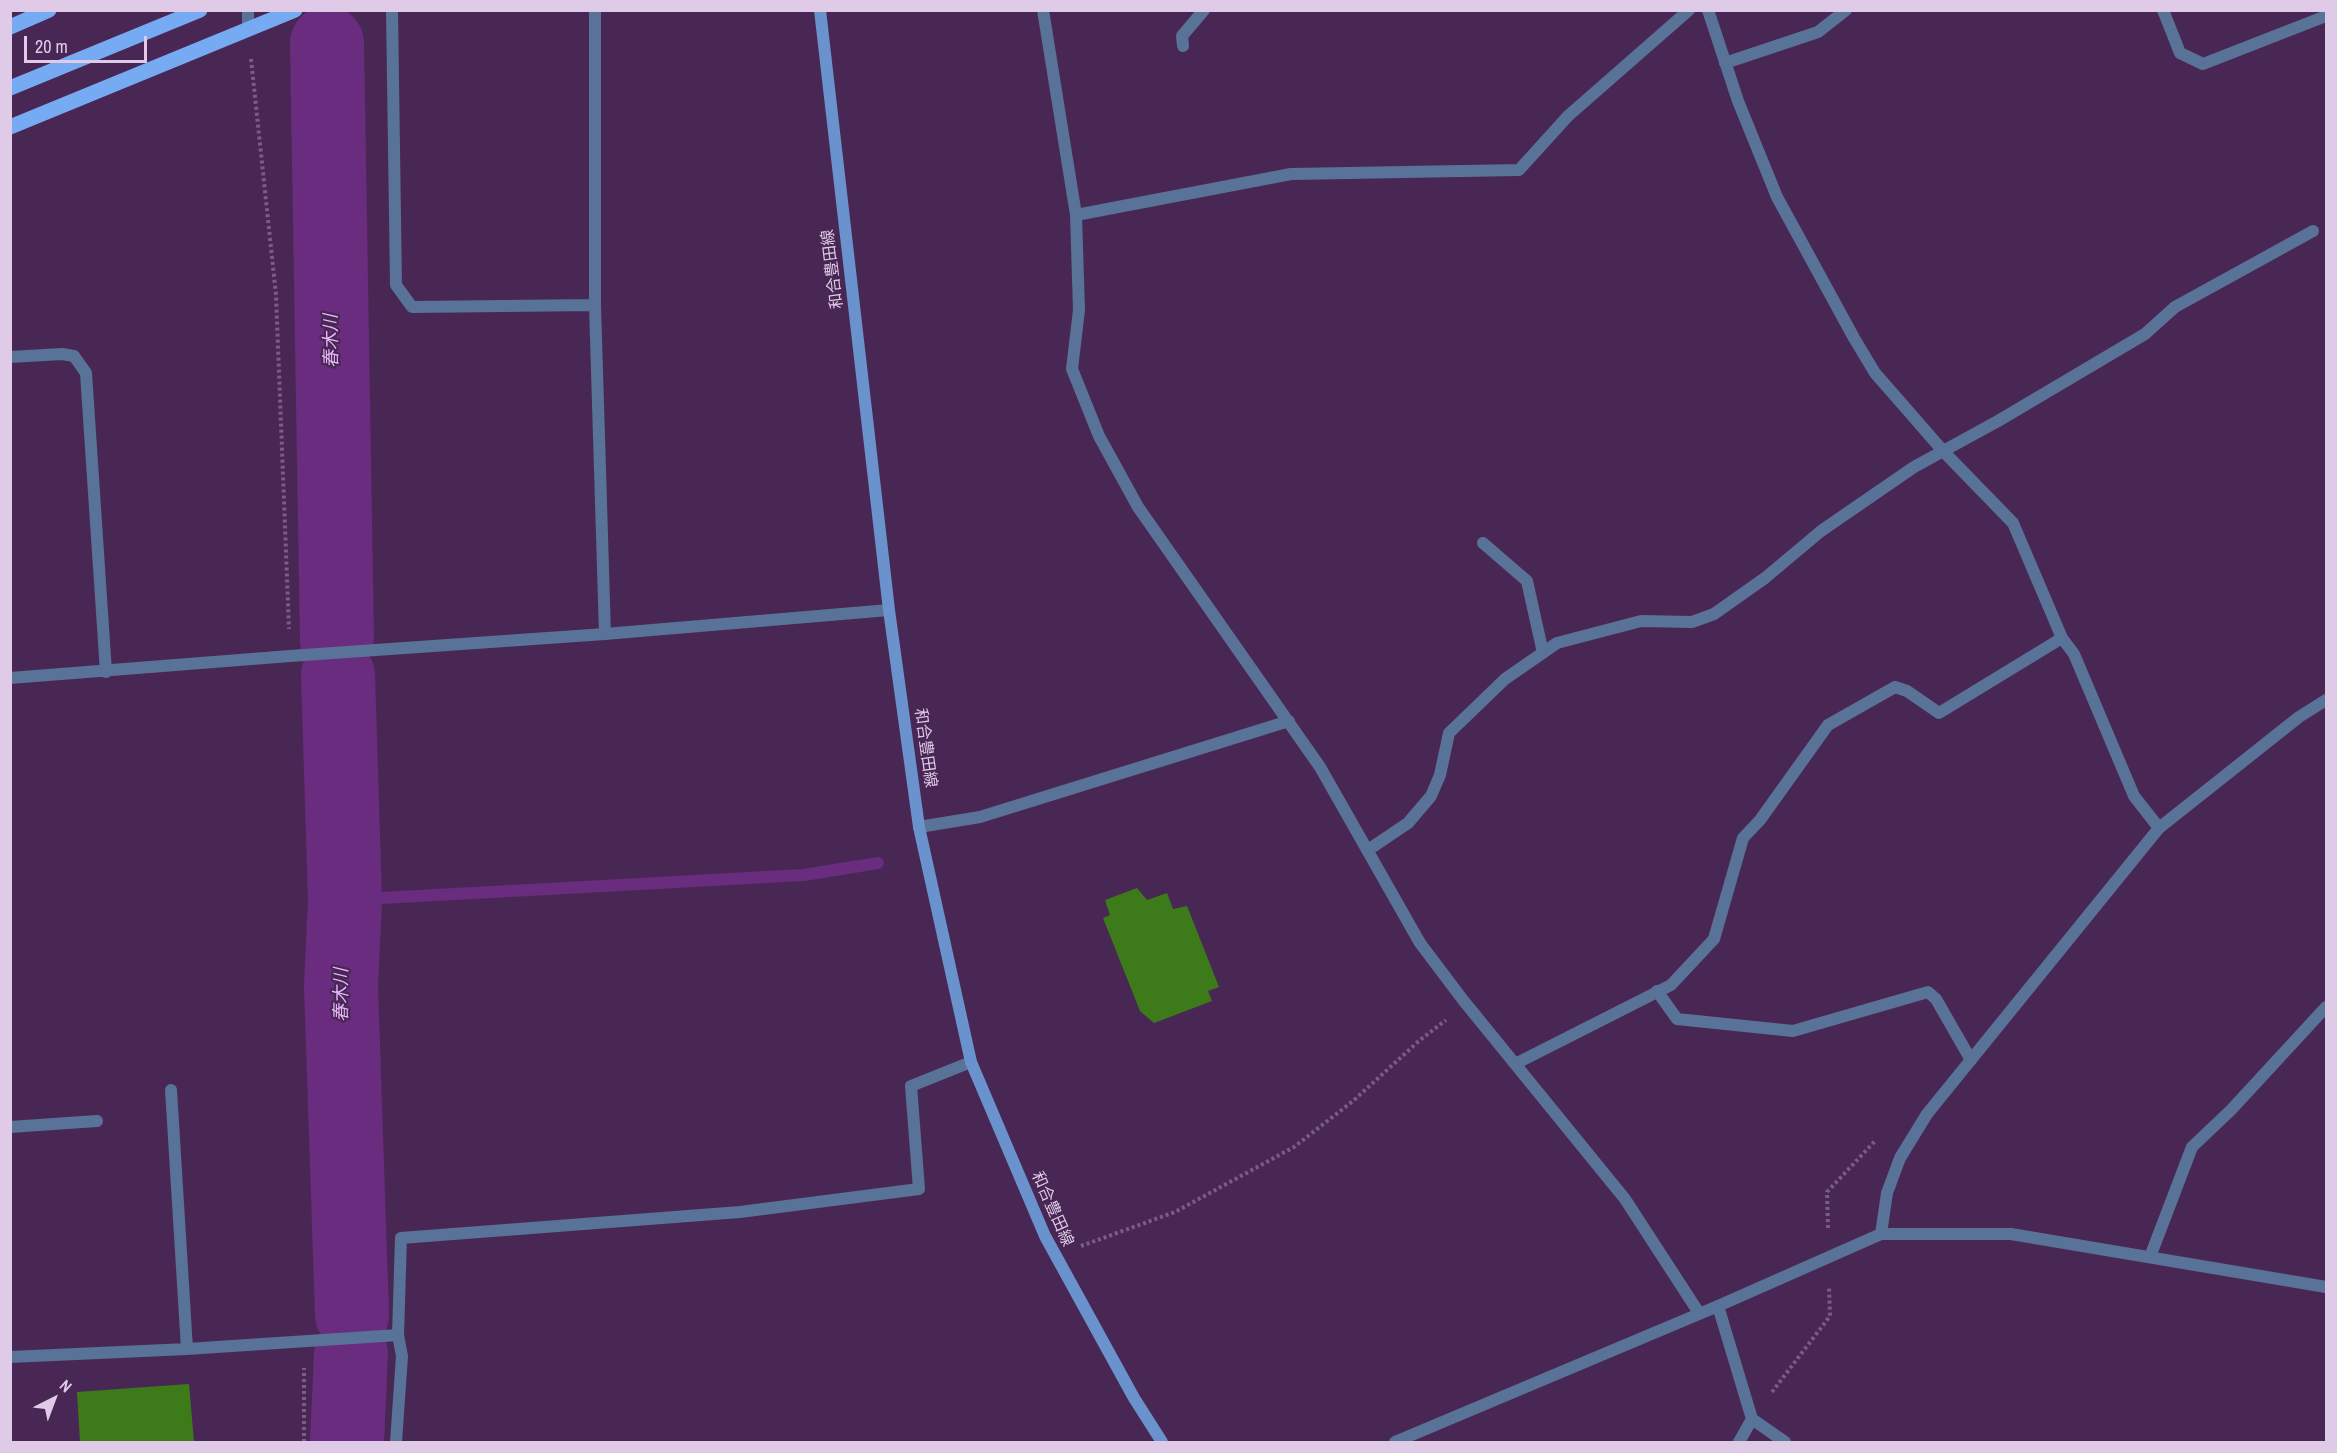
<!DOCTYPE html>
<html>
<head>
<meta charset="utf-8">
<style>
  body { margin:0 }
  #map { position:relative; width:2337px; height:1453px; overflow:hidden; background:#492755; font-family:"Archivo Narrow",sans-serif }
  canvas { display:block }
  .frame { position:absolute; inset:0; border:12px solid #dfcbe7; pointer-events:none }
  .north { position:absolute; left:24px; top:1369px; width:60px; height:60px; -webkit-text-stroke:4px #492755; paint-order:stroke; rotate:42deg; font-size:16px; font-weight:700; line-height:24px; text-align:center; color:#dfcbe7 }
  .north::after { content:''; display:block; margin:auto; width:21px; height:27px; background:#dfcbe7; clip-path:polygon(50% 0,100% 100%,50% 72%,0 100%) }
  .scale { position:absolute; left:24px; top:36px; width:123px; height:27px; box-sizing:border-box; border:3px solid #dfcbe7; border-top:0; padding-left:8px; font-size:18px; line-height:21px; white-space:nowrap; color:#dfcbe7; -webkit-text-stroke:4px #492755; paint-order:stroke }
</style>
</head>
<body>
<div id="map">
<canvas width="2337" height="1453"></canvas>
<div class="frame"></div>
<div class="north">N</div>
<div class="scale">20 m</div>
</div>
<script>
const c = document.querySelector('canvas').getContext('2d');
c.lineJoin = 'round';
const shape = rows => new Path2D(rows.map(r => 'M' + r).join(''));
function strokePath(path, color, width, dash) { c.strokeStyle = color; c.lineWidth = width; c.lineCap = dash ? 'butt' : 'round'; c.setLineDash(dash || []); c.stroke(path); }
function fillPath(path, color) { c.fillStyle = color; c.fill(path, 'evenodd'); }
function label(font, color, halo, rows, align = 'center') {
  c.font = font + ' "Archivo Narrow","Noto Sans JP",sans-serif'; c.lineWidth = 4.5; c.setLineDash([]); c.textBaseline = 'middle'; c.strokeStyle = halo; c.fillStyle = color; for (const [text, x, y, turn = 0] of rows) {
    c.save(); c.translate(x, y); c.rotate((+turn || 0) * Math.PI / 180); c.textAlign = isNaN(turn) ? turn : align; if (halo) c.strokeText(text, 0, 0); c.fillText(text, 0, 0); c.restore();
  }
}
strokePath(shape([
  [345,900,804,875,878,863]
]), '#6a2c7e', 12);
strokePath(shape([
  [327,43,337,640],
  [338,675,345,900,341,986,352,1315],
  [347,1442,351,1354]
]), '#6a2c7e', 74);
fillPath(shape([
  [1137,888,1147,900,1167,893,1173,909,1187,906,1219,987,1208,991,1212,1001,1154,1023,1140,1011,1103,918,1110,915,1105,900],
  [189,1384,194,1442,80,1442,77,1392]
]), '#3d7b1a');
strokePath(shape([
  [251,59,276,295,289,629],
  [1828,1228,1827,1192,1876,1140],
  [1081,1246,1175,1212,1294,1147,1353,1101,1420,1040,1446,1020],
  [1772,1392,1830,1316,1829,1286],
  [304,1442,304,1368]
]), '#7a5d85', 4, [3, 3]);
strokePath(shape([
  [248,10,248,29],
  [392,10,396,285,412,307,595,305],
  [595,10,595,305,605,634],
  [1043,10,1076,215,1079,310,1072,369,1099,436,1138,507,1320,767,1420,943,1463,1000,1625,1199,1699,1313],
  [1708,10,1738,101,1777,197,1854,338,1875,373,1910,413,1943,451,2013,523,2062,638,2074,654,2134,796,2159,828],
  [2163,10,2180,53,2203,64,2326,16],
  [1183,46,1182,36,1204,10],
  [1725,63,1818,32,1846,10],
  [1076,215,1291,174,1519,170,1568,116,1689,10],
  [10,357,62,354,74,356,86,373,106,672],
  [1483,543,1527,581,1543,653],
  [10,678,290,656,605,634,889,610],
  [919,827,980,817,1289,721],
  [1368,850,1408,823,1431,796,1440,775,1449,733,1505,679,1557,643,1641,621,1692,622,1714,614,1765,578,1821,531,1914,467,1998,421,2145,334,2175,307,2313,231],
  [1657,991,1677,1019,1793,1031,1928,992,1936,999,1971,1060],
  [1515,1064,1671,985,1714,939,1743,838,1760,820,1828,725,1895,687,1907,691,1939,713,2062,638],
  [171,1090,187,1349],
  [10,1127,97,1121],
  [2150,1257,2192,1147,2231,1110,2326,1007],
  [1718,1306,1752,1419,1785,1442],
  [10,1357,187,1349,398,1335,401,1238,740,1212,919,1189,911,1086,971,1062],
  [396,1442,402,1356,398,1335],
  [1739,1442,1752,1419]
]), '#597297', 12);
strokePath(shape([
  [1881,1234,1887,1193,1900,1158,1927,1114,2159,828,2299,717,2326,700],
  [1395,1442,1718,1306,1881,1234,2011,1234,2326,1287]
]), '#597297', 12);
strokePath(shape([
  [820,10,889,610,919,827,971,1062,1045,1236,1134,1398,1162,1442]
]), '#6a92cc', 12);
strokePath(shape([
  [10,27,49,10],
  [10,88,200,10],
  [10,127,295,10]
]), '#76abf4', 15);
label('16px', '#dfcbe7', '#492755', [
  ["和合豊田線",833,269,-97],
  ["和合豊田線",925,748,82],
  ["和合豊田線",1052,1209,66]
]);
label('italic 18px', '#e8b7f9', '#492755', [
  ["春木川",332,341,-91],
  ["春木川",342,995,-90]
]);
</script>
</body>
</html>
